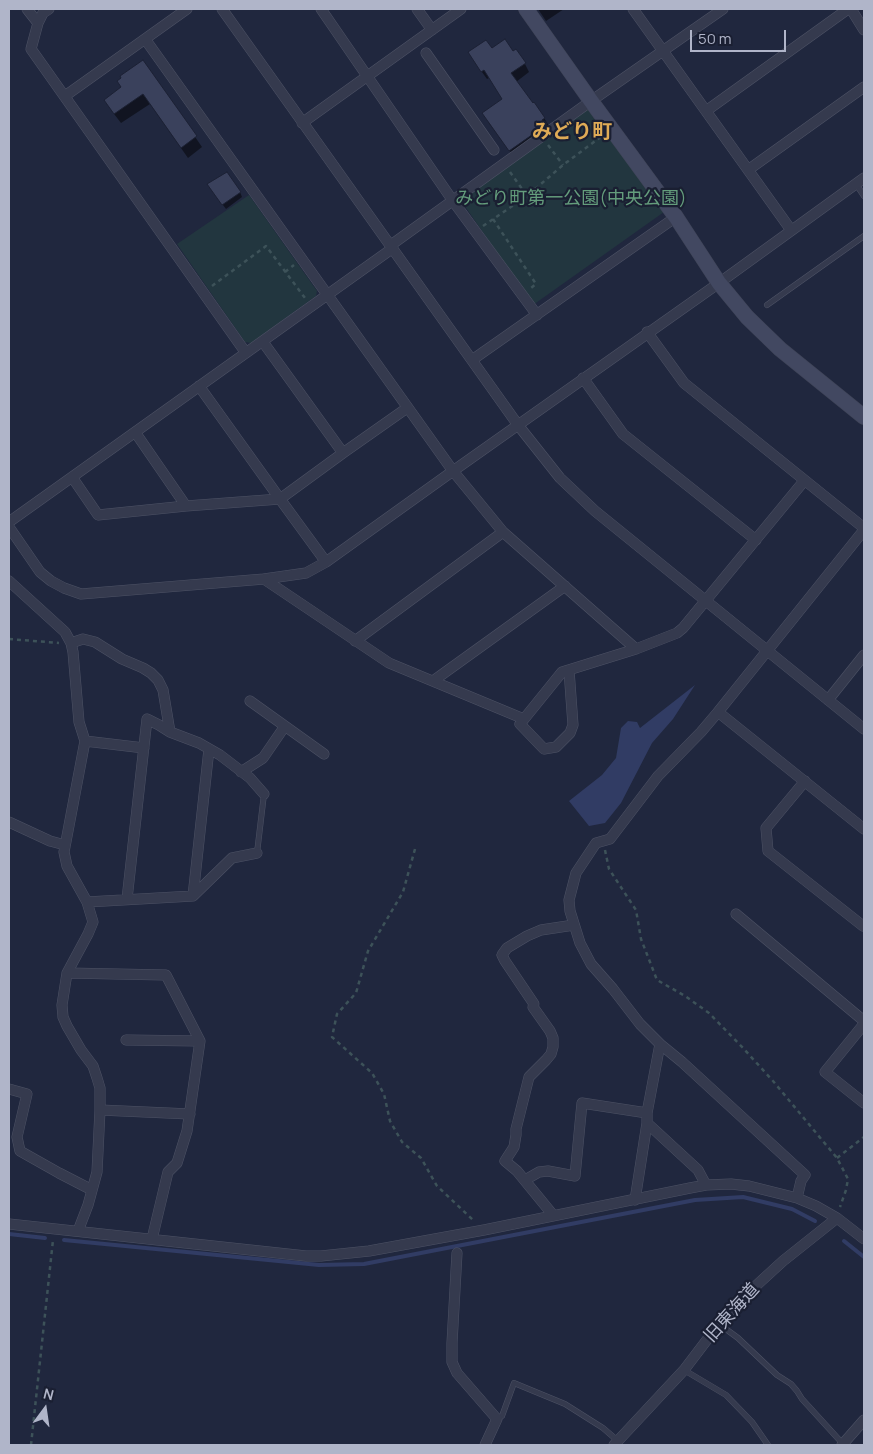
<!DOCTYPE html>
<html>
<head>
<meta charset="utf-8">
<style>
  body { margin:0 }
  #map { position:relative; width:873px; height:1454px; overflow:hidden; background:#20273e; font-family:Manrope,sans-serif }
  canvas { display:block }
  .frame { position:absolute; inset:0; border:10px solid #b0b5c9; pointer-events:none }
  .north { position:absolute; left:20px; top:1384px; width:50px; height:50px; -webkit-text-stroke:4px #1a1f32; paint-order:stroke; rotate:14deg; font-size:14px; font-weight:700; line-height:20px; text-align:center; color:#b0b5c9 }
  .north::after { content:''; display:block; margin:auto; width:18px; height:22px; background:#b0b5c9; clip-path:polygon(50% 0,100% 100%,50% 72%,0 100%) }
  .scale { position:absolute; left:690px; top:30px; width:96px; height:22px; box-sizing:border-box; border:2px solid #b0b5c9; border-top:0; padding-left:6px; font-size:15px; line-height:18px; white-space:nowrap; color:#b0b5c9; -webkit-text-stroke:4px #1a1f32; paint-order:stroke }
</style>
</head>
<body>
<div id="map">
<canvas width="873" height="1454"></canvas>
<div class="frame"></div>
<div class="north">N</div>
<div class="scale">50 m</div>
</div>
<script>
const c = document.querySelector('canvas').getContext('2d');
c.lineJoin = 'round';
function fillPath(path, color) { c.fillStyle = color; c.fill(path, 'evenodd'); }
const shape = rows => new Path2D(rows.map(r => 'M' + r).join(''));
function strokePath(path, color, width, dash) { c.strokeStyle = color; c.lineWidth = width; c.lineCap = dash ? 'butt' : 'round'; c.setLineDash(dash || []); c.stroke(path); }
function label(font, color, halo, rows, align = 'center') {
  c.font = font + ' Manrope,"Noto Sans JP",sans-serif'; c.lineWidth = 4.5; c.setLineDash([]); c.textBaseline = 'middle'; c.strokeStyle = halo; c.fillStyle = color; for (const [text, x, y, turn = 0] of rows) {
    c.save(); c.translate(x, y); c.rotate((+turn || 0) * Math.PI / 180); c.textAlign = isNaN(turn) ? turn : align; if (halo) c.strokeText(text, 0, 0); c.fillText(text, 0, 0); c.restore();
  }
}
fillPath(shape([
  [586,107,664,212,533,305,460,199],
  [249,195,317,291,316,296,251,343,245,342,177,244]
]), '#22363f');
fillPath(shape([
  [695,685,673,719,652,743,621,803,605,823,589,826,569,801,602,775,616,758,621,728,628,721,637,722,640,728]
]), '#313c64');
fillPath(shape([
  [538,9,564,9,546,21],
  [492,50,512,52,525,64,529,72,516,82,544,118,549,126,515,158,488,122,504,99,489,78,487,79,474,61],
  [143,61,202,147,188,158,150,104,121,123,111,110,122,88],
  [211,189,240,192,242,197,226,209]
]), '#0007');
strokePath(shape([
  [9,1234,45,1238],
  [64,1240,319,1265,364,1264,695,1200,743,1197,792,1209,815,1221],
  [844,1241,864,1257]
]), '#313c64', 4);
const building = shape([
  [505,39,513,51,516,49,526,63,511,73,533,103,534,102,545,118,542,120,546,125,509,151,482,113,502,99,484,70,481,72,468,52,486,40,492,48,505,39],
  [143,60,197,136,181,148,143,94,114,114,104,100,121,87,117,81,121,78,120,76,143,60],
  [227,172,241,192,222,205,207,184,227,172]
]);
fillPath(building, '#3a415c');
strokePath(building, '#1c2134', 1);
const lane = shape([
  [856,184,864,196],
  [767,305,864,236],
  [257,853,264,794],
  [719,1324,738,1338,777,1375,791,1384,797,1391,802,1399,843,1444],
  [684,1370,726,1395,752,1422,768,1445],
  [497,1419,502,1416,514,1383,565,1404,603,1428,618,1441]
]);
const street = shape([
  [27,9,38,23,31,49,246,353],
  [222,9,518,425,560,478,595,511,864,729],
  [321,9,453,201,537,315],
  [417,9,432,30],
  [633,9,791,230],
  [851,9,864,30],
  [38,23,43,13,49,9],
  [145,39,453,471,503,532,636,649],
  [426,53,494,150],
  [65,96,187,9],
  [706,111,848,9],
  [302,123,461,9],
  [748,170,864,87],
  [391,245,591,101,723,9],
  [647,332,684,383,864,528],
  [263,342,343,453,407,408],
  [472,360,676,217],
  [583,378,623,434,756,540],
  [199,386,280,499,326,562],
  [135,432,186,506],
  [72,477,98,515,186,506,280,499,343,453],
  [9,522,393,248],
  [9,527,40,572,51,581,64,588,81,594,264,579,306,573,326,562,453,471,719,283,864,178],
  [264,579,389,663,524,719,562,672,636,649,677,633,683,628,804,481],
  [9,581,65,632,71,643,73,652,79,722,85,741,64,852,67,866,87,902,93,922,88,934,67,973,62,1005,63,1017,67,1026,81,1050,93,1066,97,1078,100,1088,100,1110,97,1172,88,1205,78,1231],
  [355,641,503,532],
  [71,643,83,639,95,642,122,659,143,668,151,673,158,680,163,690,170,732],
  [433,681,565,586],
  [828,700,864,655],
  [250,701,324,754],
  [718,712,864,829],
  [524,719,520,724,544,749,556,747,570,733,573,725,569,670],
  [85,741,144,748],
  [241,772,263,758,285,726],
  [805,781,766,828,768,851,863,926,864,925],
  [9,822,50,841,65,845],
  [193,896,209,749],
  [127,899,147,719,159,725,170,732,199,743,220,755,250,778,264,794],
  [87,902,193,896,232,858,257,853],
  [736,914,864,1021],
  [67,973,166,975,200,1041,187,1131,177,1163,168,1172,152,1239],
  [864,1024,825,1072,864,1103],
  [126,1040,200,1041],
  [660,1044,682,1062,805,1175,801,1181,797,1198],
  [9,1089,27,1094,17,1137,20,1151,59,1173,92,1190],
  [100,1110,190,1114],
  [647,1123,698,1170,706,1185],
  [525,1180,539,1172,548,1171,575,1176,582,1103,647,1113],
  [635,1200,647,1123,647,1113,660,1044,640,1024,613,989,591,964,580,943,570,911,569,900,576,873,596,843,610,839,658,776,701,732,718,712,864,530],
  [553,1215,517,1171,505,1161,514,1147,516,1135,516,1129,529,1077,546,1060,551,1054,553,1047,553,1038,550,1031,533,1007,534,1004,505,961,502,955,507,948,527,936,541,930,574,925],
  [9,1224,306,1256,321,1256,369,1251,484,1230,690,1188,706,1185,731,1184,749,1186,797,1198,816,1206,837,1218,864,1239],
  [457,1253,452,1343,452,1362,457,1373,497,1419,485,1445],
  [614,1445,684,1370,719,1324,736,1304,783,1261,837,1218],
  [842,1445,864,1420]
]);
const secondary = shape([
  [526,9,591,101,676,217,719,283,747,317,780,349,864,417]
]);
strokePath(lane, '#4d5265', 6);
strokePath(street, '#4d5265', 11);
strokePath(secondary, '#3e4356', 16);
strokePath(shape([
  [548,145,563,165],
  [510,172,527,196],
  [493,219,536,284,531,288],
  [483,226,527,196,563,165,602,136],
  [285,272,294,265],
  [212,286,266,246,305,298],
  [9,639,59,643],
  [415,849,403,892,368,951,356,993,337,1014,332,1037,372,1073,384,1094,390,1121,402,1142,421,1158,437,1186,473,1220],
  [605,850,609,869,636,910,641,939,657,980,685,996,709,1013,743,1048,773,1081,837,1158,848,1179,846,1190,840,1207],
  [837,1158,864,1137],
  [31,1445,53,1240]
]), '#3d5259', 2.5, [4, 4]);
strokePath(lane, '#353a4e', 5);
strokePath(street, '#353a4e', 10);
strokePath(secondary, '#424861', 15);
label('18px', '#649d7c', '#1a1f32', [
  ["みどり町第一公園(中央公園)",571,199]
]);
label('18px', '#b0b5c9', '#1a1f32', [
  ["旧東海道",732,1313,-48]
]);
label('bold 20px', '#dfab56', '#1a1f32', [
  ["みどり町",572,132]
]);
</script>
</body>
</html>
